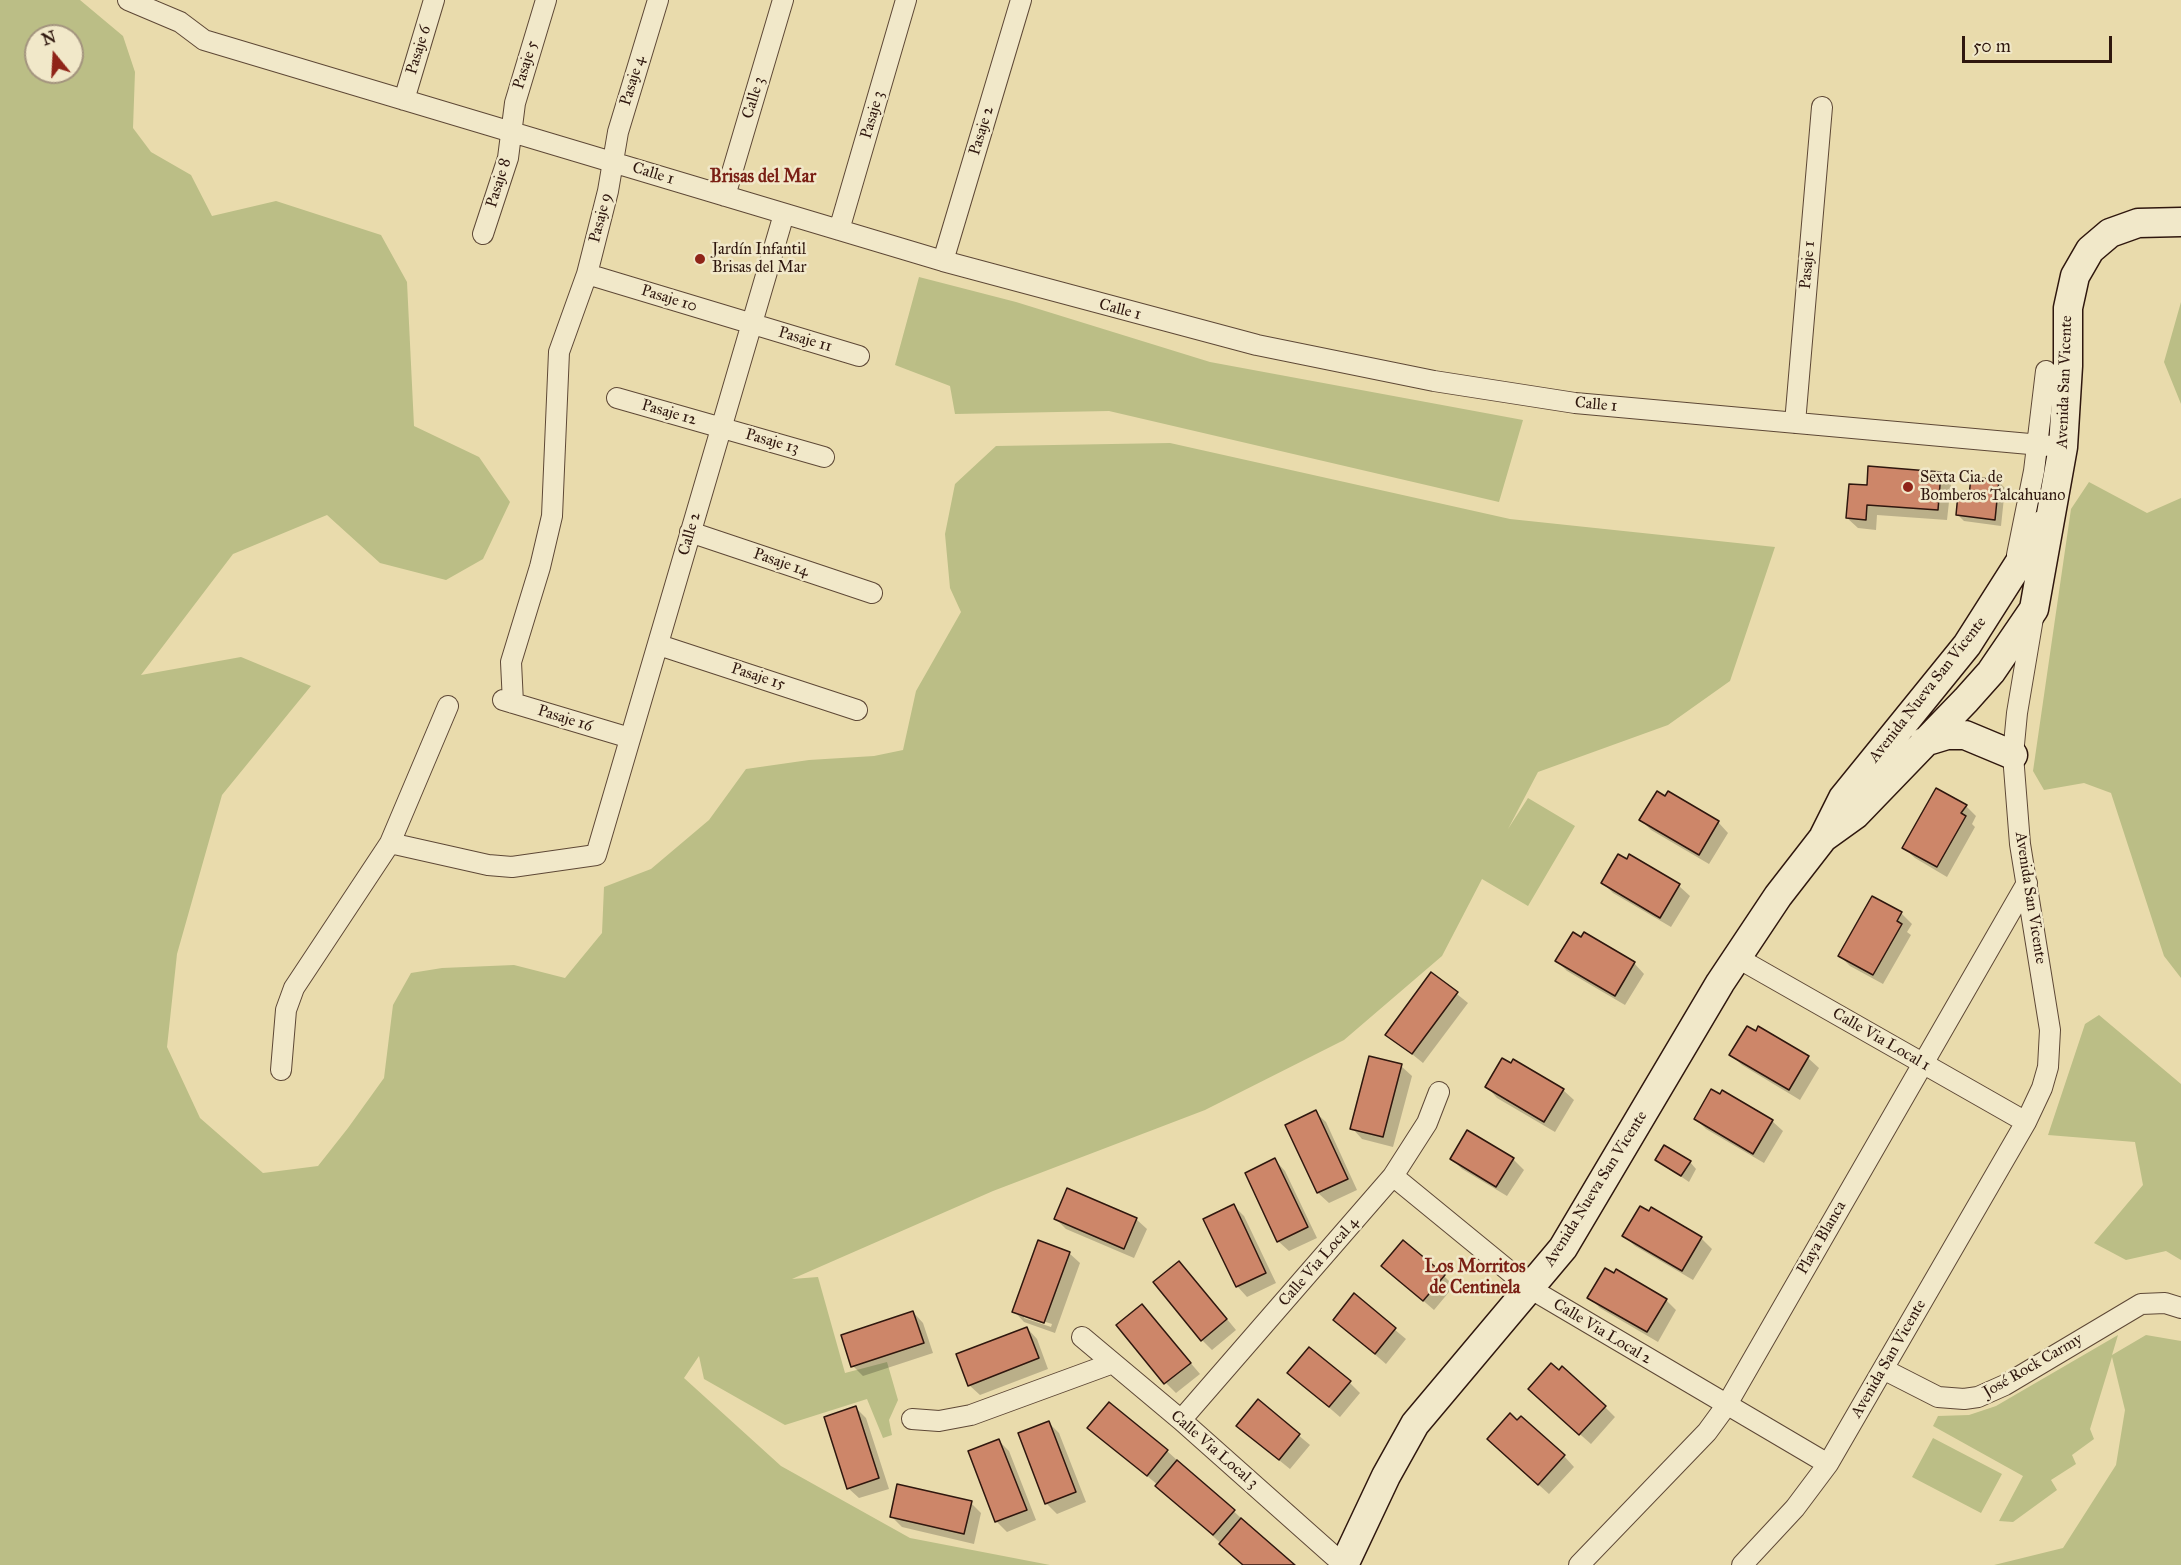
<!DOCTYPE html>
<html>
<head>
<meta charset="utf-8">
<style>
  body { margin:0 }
  #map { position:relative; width:2181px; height:1565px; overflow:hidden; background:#e9dbac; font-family:"IM FELL Great Primer",serif }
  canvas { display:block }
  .north { position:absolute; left:24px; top:24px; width:60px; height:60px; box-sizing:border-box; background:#f1e8c9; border:2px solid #a3947e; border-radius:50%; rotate:342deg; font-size:16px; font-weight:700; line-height:24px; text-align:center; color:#2f170e }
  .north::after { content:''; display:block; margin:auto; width:21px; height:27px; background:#8f2418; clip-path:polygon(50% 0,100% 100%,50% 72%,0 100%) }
  .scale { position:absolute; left:1962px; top:36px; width:150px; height:27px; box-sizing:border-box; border:3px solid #2f170e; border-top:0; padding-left:8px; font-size:18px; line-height:21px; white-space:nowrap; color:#2f170e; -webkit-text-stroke:4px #f1e8c9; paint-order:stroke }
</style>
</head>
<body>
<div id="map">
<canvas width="2181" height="1565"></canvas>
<div class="north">N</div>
<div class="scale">50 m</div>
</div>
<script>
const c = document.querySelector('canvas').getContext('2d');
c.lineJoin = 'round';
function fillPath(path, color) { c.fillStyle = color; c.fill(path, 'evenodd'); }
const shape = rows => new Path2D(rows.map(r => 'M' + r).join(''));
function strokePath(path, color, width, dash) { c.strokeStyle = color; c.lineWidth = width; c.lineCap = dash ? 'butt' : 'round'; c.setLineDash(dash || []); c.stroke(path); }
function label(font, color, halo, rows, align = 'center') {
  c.font = font + ' "IM FELL Great Primer",serif'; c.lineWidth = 5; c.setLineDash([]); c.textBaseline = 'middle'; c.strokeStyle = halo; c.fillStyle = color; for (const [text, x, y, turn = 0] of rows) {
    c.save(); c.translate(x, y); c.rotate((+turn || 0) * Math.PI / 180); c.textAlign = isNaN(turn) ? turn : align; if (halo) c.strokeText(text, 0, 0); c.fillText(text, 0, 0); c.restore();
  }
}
fillPath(shape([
  [0,0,80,0,123,36,135,72,133,128,151,152,191,175,212,216,276,201,381,235,407,282,414,426,479,457,510,502,483,559,446,580,380,563,327,515,233,554,141,675,241,657,311,686,222,795,177,954,167,1047,200,1118,263,1173,318,1166,348,1128,384,1078,393,1005,411,973,442,968,514,965,565,978,602,933,604,887,651,869,709,820,746,769,809,760,874,756,903,750,916,691,961,612,950,588,945,534,955,484,996,446,1170,443,1510,519,1775,547,1730,681,1668,725,1538,772,1508,829,1528,798,1575,826,1528,906,1482,879,1442,956,1344,1040,1205,1110,993,1191,792,1279,818,1277,845,1373,887,1362,898,1400,889,1420,892,1435,883,1438,867,1399,785,1425,704,1379,699,1356,684,1378,781,1466,910,1538,1050,1565,0,1565],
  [36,36,72,36,72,72,36,72],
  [919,277,1016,302,1210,362,1523,420,1499,502,1109,411,955,414,950,386,895,365],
  [2181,302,2181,404,2164,362],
  [2089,482,2147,513,2181,498,2181,978,2164,956,2111,793,2084,783,2044,790,2033,771,2071,509],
  [2099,1015,2181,1084,2181,1260,2166,1251,2126,1260,2094,1243,2143,1185,2135,1142,2048,1135,2085,1024],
  [2118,1335,2112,1355,2146,1335,2181,1341,2181,1565,1994,1565,2063,1548,2116,1465,2125,1410,2112,1357,2090,1429,2094,1439,2072,1455,2076,1464,2051,1480,2057,1490,2013,1522,1999,1521,2023,1476,1933,1426,1938,1416,1969,1415,1996,1406],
  [1933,1438,2002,1474,1981,1513,1912,1477]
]), '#bbbe86');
fillPath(shape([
  [1940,473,1951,484,1947,520,1877,515,1876,530,1858,528,1847,518,1868,487],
  [1999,482,2005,488,2001,526,1964,521,1958,515,1970,498],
  [1966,806,1976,816,1972,824,1975,827,1947,877,1915,858,1904,848],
  [1641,820,1718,822,1728,833,1709,864,1651,830],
  [1630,856,1679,886,1690,896,1671,927,1613,893,1603,883],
  [1873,898,1902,914,1912,924,1907,932,1911,935,1883,984,1850,966,1840,956],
  [1582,938,1634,963,1644,974,1625,1005,1567,971,1557,961],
  [1432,974,1468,1003,1423,1063,1387,1034],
  [1759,1028,1808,1058,1819,1068,1800,1100,1742,1065,1731,1055],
  [1401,1066,1412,1076,1393,1147,1362,1139,1352,1128],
  [1487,1087,1563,1090,1574,1100,1555,1132,1497,1098],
  [1723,1092,1772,1121,1783,1131,1764,1163,1706,1129,1695,1118],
  [1315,1112,1326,1122,1357,1190,1329,1203,1318,1193,1287,1125],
  [1468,1132,1513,1159,1524,1170,1507,1196,1462,1169,1452,1159],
  [1275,1160,1285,1171,1317,1238,1289,1251,1278,1241],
  [1657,1160,1690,1162,1696,1169,1689,1182],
  [1234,1206,1244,1216,1276,1283,1247,1297,1237,1286],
  [1649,1213,1701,1238,1712,1249,1693,1280,1635,1246,1624,1236],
  [1056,1219,1136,1219,1147,1229,1134,1258,1066,1229],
  [1069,1253,1080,1263,1055,1333,1024,1322,1014,1311],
  [1024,1315,1052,1324,1051,1327,1024,1318],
  [1383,1266,1444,1276,1454,1286,1434,1310],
  [1189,1273,1236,1330,1212,1350,1202,1340],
  [1614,1275,1666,1300,1676,1310,1658,1342,1600,1308,1589,1297],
  [1354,1296,1406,1339,1386,1364,1335,1320],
  [1142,1306,1200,1374,1176,1393,1166,1383],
  [913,1312,923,1323,933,1353,863,1376,853,1366],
  [1027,1328,1037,1339,1048,1369,980,1395,969,1385],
  [1289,1373,1350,1383,1360,1393,1340,1417],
  [1540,1399,1605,1407,1615,1417,1591,1444],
  [1258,1401,1310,1445,1290,1469,1249,1436],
  [856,1408,866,1418,889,1489,859,1498,848,1488],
  [1049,1423,1059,1433,1086,1502,1057,1514,1046,1503],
  [1089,1428,1167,1451,1293,1565,1244,1565,1158,1485],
  [999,1441,1009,1451,1036,1520,1007,1532,996,1521],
  [1499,1449,1564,1456,1574,1467,1549,1494],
  [971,1503,981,1513,974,1544,902,1527,891,1516]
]), '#0003');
const building = shape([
  [1868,466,1941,472,1938,510,1867,505,1866,520,1846,518,1849,484,1867,485,1868,466],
  [1971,477,1999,480,1995,520,1956,515,1958,494,1969,496,1971,477],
  [1936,788,1967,805,1961,813,1966,816,1937,867,1902,848,1936,788],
  [1657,791,1665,796,1668,791,1719,821,1699,855,1639,820,1657,791],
  [1618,854,1627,859,1629,854,1680,884,1660,918,1601,883,1618,854],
  [1872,896,1902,912,1897,921,1902,924,1873,975,1838,956,1872,896],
  [1573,932,1581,937,1584,932,1635,962,1615,996,1555,961,1573,932],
  [1431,972,1458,992,1412,1054,1385,1035,1431,972],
  [1747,1026,1756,1031,1758,1026,1809,1056,1789,1090,1729,1055,1747,1026],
  [1369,1056,1402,1064,1383,1137,1350,1129,1369,1056],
  [1502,1058,1511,1063,1513,1059,1564,1089,1544,1122,1485,1087,1502,1058],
  [1711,1089,1720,1094,1722,1090,1773,1120,1753,1154,1694,1119,1711,1089],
  [1316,1110,1348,1179,1317,1193,1285,1125,1316,1110],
  [1467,1130,1514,1158,1496,1187,1450,1159,1467,1130],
  [1664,1145,1691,1161,1681,1176,1655,1160,1664,1145],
  [1275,1158,1308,1227,1277,1242,1245,1173,1275,1158],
  [1067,1188,1137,1218,1124,1249,1054,1219,1067,1188],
  [1234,1204,1266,1273,1236,1287,1203,1219,1234,1204],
  [1640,1206,1649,1211,1651,1207,1702,1237,1682,1271,1622,1236,1640,1206],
  [1038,1240,1070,1252,1044,1323,1012,1312,1038,1240],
  [1403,1240,1445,1275,1423,1301,1381,1266,1403,1240],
  [1179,1261,1227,1319,1201,1341,1153,1282,1179,1261],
  [1605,1268,1614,1273,1616,1269,1667,1299,1647,1332,1587,1298,1605,1268],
  [1354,1293,1396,1328,1375,1354,1333,1320,1354,1293],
  [1142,1304,1191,1363,1164,1384,1116,1325,1142,1304],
  [913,1311,924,1343,851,1367,841,1335,913,1311],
  [1027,1327,1039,1358,968,1386,956,1354,1027,1327],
  [1309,1347,1351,1381,1329,1407,1287,1373,1309,1347],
  [1551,1363,1559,1370,1562,1366,1606,1406,1579,1435,1528,1389,1551,1363],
  [1258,1399,1300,1434,1279,1460,1236,1426,1258,1399],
  [1109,1402,1168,1450,1147,1476,1087,1428,1109,1402],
  [856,1406,879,1478,847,1489,824,1417,856,1406],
  [1510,1413,1517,1420,1521,1416,1565,1455,1538,1485,1487,1439,1510,1413],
  [1049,1421,1076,1492,1045,1504,1018,1433,1049,1421],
  [999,1439,1027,1510,995,1522,968,1451,999,1439],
  [1177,1460,1235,1510,1213,1535,1155,1486,1177,1460],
  [897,1484,972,1501,964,1534,890,1517,897,1484],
  [1241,1518,1295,1565,1243,1565,1219,1544,1241,1518]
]);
fillPath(building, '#cd8669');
strokePath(building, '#2f170e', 1.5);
const street = shape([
  [128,0,180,22,204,40,943,261,1257,345,1434,381,1575,403,2063,447],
  [404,100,434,0],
  [725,196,783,0],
  [839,230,906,0],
  [483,234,508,158,515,103,546,0],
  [943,261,1021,0],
  [587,274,859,356],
  [617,398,824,457],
  [1795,423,1822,107],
  [690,532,872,593],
  [2017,555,2034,471,2046,371],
  [659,645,857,710],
  [503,700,630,738],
  [513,703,511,662,540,567,552,516,559,352,587,274,608,191,618,132,658,0],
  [390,843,448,706],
  [1736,957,2026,1122],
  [281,1070,286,1010,294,988,390,843,488,865,512,867,596,855,784,214],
  [1393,1176,1531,1289,1828,1464],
  [1082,1337,1181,1420,1344,1565],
  [1883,1369,1938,1397,1964,1399,1978,1397,2005,1385,2141,1304,2165,1303,2181,1308],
  [912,1419,939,1421,971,1415,1113,1363],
  [1181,1420,1393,1176,1427,1123,1439,1092],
  [1579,1565,1707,1432,1726,1406,2027,883],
  [1742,1565,1795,1508,1828,1464,2026,1122,2042,1088,2048,1067,2050,1030,2020,844,2013,755,2017,713,2033,618]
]);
const secondary = shape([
  [1924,742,1947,735,1965,735,2013,755],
  [1824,836,1843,798,1967,645,2044,524],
  [1344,1565,1386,1476,1415,1424,1563,1248,1720,983,1778,896,1823,838,1855,815,1966,700,1991,672,2034,609,2063,447,2068,366,2068,308,2075,276,2090,250,2110,233,2138,223,2181,222]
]);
strokePath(street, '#5e4836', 22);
strokePath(secondary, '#2f170e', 31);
strokePath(street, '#f1e8c9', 20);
strokePath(secondary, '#f1e8c9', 28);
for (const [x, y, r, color] of [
  [700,259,6,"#8f2418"],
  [1908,487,6,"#8f2418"]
]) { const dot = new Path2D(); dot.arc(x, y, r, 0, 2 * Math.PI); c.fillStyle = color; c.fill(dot); strokePath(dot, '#f1e8c9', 2); }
label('16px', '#2f170e', '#f1e8c9', [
  ["Pasaje 6",419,50,-73],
  ["Pasaje 5",526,65,-73],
  ["Pasaje 4",633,81,-73],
  ["Calle 3",754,98,-73],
  ["Pasaje 3",873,115,-74],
  ["Pasaje 2",982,131,-73],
  ["Calle 1",653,174,17],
  ["Pasaje 8",499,183,-73],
  ["Pasaje 9",601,218,-76],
  ["Pasaje 1",1808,265,-85],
  ["Pasaje 10",669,299,17],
  ["Calle 1",1120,310,15],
  ["Pasaje 11",805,340,16],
  ["Avenida San Vicente",2065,382,-88],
  ["Calle 1",1596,405,5],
  ["Pasaje 12",669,413,16],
  ["Pasaje 13",772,442,16],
  ["Calle 2",690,534,-74],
  ["Pasaje 14",781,563,19],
  ["Pasaje 15",758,677,18],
  ["Avenida Nueva San Vicente",1928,690,-52],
  ["Pasaje 16",565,719,17],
  ["Avenida San Vicente",2030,898,81],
  ["Calle Via Local 1",1881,1040,30],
  ["Avenida Nueva San Vicente",1596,1189,-58],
  ["Playa Blanca",1822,1238,-60],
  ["Calle Via Local 4",1319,1262,-49],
  ["Calle Via Local 2",1602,1332,31],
  ["Avenida San Vicente",1889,1359,-60],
  ["José Rock Carmy",2033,1366,-30],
  ["Calle Via Local 3",1214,1450,41]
]);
label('16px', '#2f170e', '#f1e8c9', [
  ["Jardín Infantil",712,250],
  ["Brisas del Mar",712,268],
  ["Sexta Cia. de",1920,478],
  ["Bomberos Talcahuano",1920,496]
], 'left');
label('bold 18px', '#7a1f14', '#f1e8c9', [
  ["Brisas del Mar",763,178],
  ["Los Morritos",1475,1268],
  ["de Centinela",1475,1289]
]);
</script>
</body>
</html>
